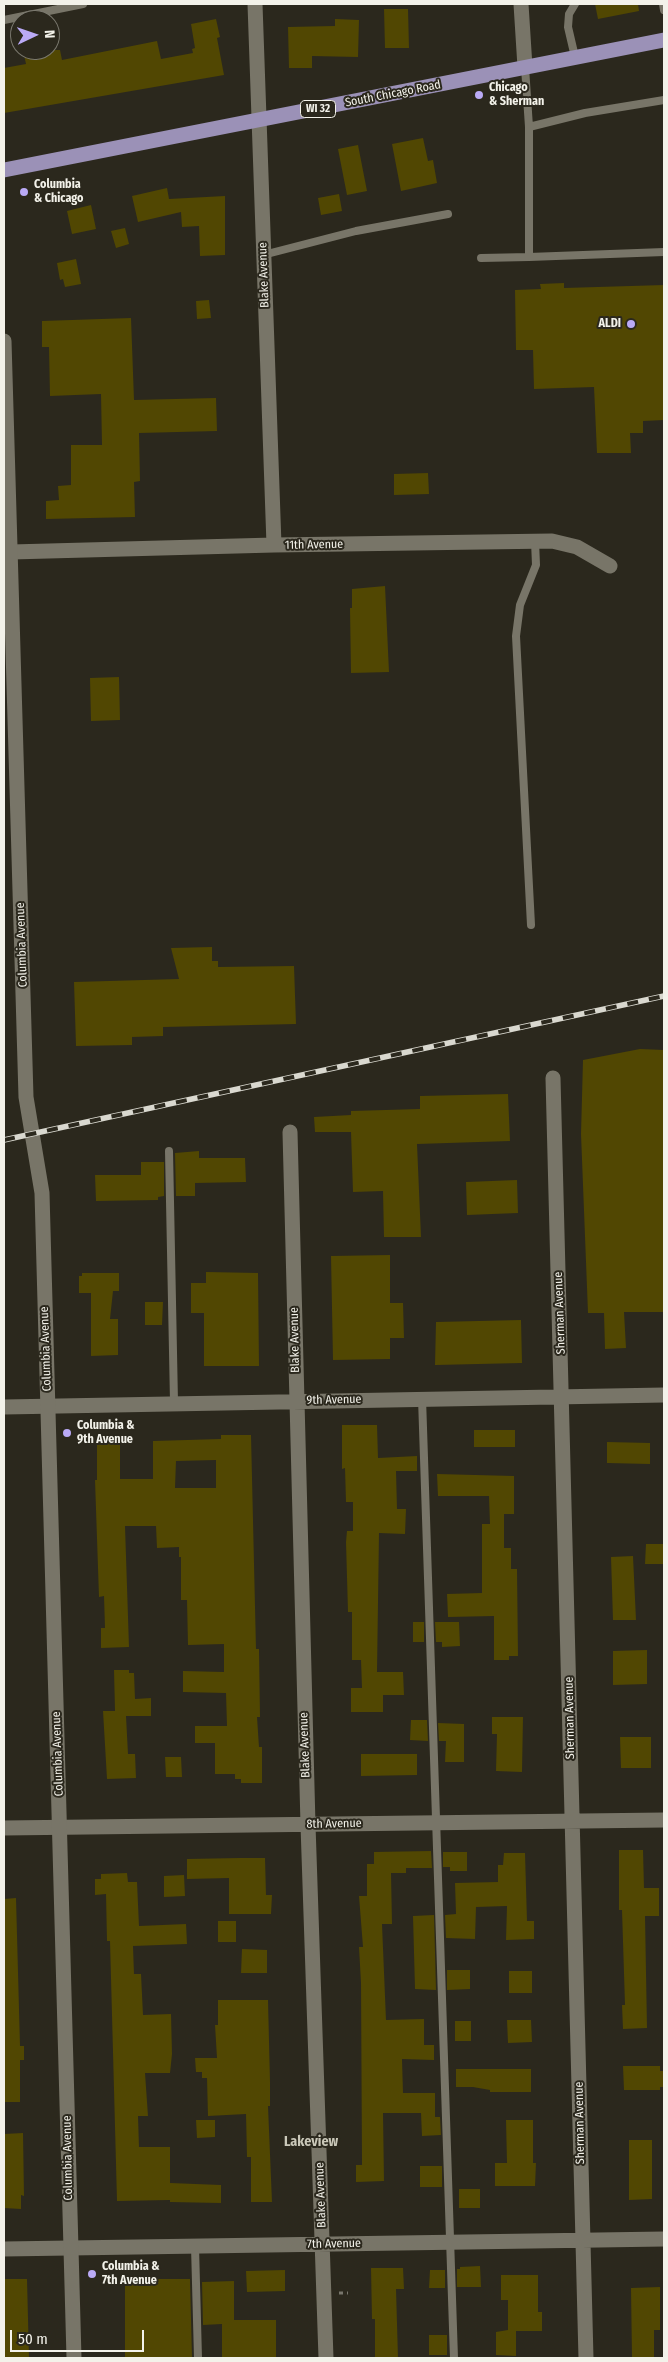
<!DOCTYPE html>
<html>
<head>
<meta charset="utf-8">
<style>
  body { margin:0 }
  #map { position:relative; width:668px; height:2362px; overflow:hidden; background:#2b281d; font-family:"Fira Sans Condensed",sans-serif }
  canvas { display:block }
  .frame { position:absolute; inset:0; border:5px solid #f3f2ea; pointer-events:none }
  .north { position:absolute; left:10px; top:10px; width:50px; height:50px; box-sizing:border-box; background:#2b281d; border:1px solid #7b796f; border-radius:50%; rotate:87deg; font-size:14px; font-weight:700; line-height:20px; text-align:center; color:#f3f2ea }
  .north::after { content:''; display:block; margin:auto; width:18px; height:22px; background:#baaaf6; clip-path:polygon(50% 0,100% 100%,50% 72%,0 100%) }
  .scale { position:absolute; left:10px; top:2330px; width:134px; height:22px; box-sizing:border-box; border:2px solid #f3f2ea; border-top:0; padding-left:6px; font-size:15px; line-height:18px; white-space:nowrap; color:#f3f2ea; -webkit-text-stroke:4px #2b281d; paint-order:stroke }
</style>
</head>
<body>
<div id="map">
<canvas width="668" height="2362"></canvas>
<div class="frame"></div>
<div class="north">N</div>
<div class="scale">50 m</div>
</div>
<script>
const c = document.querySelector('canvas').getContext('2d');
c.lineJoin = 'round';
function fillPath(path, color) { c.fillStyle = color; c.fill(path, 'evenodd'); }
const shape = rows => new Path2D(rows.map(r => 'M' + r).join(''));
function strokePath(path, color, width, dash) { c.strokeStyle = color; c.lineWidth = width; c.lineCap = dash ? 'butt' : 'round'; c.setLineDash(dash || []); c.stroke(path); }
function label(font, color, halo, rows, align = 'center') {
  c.font = font + ' "Fira Sans Condensed",sans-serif'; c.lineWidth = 4; c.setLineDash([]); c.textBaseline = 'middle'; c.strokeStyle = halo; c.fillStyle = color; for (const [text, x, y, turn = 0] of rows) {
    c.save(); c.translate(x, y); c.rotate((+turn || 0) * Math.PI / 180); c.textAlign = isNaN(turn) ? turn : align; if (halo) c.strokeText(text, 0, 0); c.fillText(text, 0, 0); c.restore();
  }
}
fillPath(shape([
  [595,4,638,4,639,11,598,19],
  [384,9,408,9,409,48,385,48],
  [216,19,220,37,217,38,224,75,4,113,4,68,26,64,23,50,60,50,62,60,157,41,161,59,193,53,192,49,195,48,191,24],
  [335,19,359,20,358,57,312,56,312,68,289,68,288,27,335,26],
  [423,138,428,161,433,160,437,183,401,191,392,144],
  [358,145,367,191,347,195,338,149],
  [167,188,169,199,225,196,225,255,200,256,199,226,182,227,181,212,138,222,132,196],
  [339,194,342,211,321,215,318,198],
  [91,205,96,229,72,234,67,211],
  [125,228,129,244,116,248,111,231],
  [76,259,81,284,65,287,63,279,60,280,57,263],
  [564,283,564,288,664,285,664,420,643,421,643,433,630,433,631,453,597,453,594,387,534,389,533,350,516,350,515,290,541,289,540,284],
  [209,300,211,318,197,319,196,301],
  [131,318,134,400,216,398,217,431,139,433,140,481,134,482,135,517,46,519,46,501,59,500,58,486,71,485,71,445,102,445,101,394,50,396,49,347,42,347,42,321],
  [428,473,429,494,394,495,394,474],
  [385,586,389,672,351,673,350,608,352,608,352,589],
  [119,677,120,720,91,721,90,678],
  [212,947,212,961,218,961,218,967,294,966,296,1024,163,1027,163,1036,132,1037,132,1045,76,1046,74,982,179,979,171,948],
  [640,1049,664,1050,664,1312,624,1312,626,1348,605,1349,604,1313,588,1313,581,1134,583,1060],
  [508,1094,510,1141,417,1144,421,1237,384,1237,383,1191,353,1192,351,1132,315,1132,314,1117,351,1115,351,1111,420,1109,420,1096],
  [199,1151,199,1158,245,1158,246,1182,195,1183,195,1196,176,1196,175,1153],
  [141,1162,164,1162,164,1196,158,1197,158,1200,96,1201,95,1175,141,1175],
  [517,1180,518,1213,467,1215,466,1182],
  [390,1255,390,1303,403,1303,404,1338,390,1338,390,1359,333,1360,331,1256],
  [206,1272,258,1273,259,1366,204,1366,204,1313,191,1313,191,1283,206,1283],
  [82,1273,119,1273,119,1291,113,1291,110,1319,118,1319,118,1355,91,1356,91,1293,79,1293,79,1276,82,1276],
  [145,1302,163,1302,162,1325,145,1325],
  [521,1320,522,1363,435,1365,436,1322],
  [342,1425,377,1425,378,1458,417,1456,417,1471,396,1471,397,1509,406,1509,405,1534,379,1533,377,1672,403,1672,404,1695,383,1695,383,1712,351,1712,351,1688,362,1688,361,1660,352,1660,352,1612,348,1612,346,1542,347,1531,353,1531,353,1502,346,1502,345,1468,342,1469],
  [474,1430,515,1430,515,1447,474,1447],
  [221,1435,251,1435,256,1649,259,1649,260,1717,257,1717,259,1747,262,1747,262,1783,241,1783,241,1779,235,1779,235,1774,215,1774,215,1743,195,1743,195,1726,227,1726,226,1693,183,1692,183,1671,224,1672,224,1644,188,1645,187,1600,181,1600,181,1557,179,1557,179,1547,157,1548,156,1526,125,1526,129,1647,101,1648,101,1628,105,1628,104,1596,99,1597,95,1480,97,1480,97,1442,120,1442,120,1479,153,1479,153,1441,221,1439],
  [216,1460,216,1488,175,1488,176,1461],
  [607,1442,650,1443,650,1464,607,1463],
  [437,1474,514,1476,514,1514,504,1514,504,1548,511,1548,511,1569,517,1569,518,1656,509,1656,509,1660,494,1660,494,1616,448,1617,447,1594,482,1593,482,1524,490,1524,489,1496,438,1496],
  [646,1544,664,1544,664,1564,645,1564],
  [633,1556,636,1620,613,1620,611,1557],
  [413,1622,424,1622,424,1642,413,1642],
  [435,1622,459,1622,460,1646,442,1647,442,1642,436,1642],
  [647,1650,647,1684,613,1685,613,1651],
  [114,1670,129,1670,129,1673,134,1673,135,1699,151,1698,151,1716,126,1716,128,1754,135,1754,136,1778,107,1779,103,1711,115,1711],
  [492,1717,523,1717,522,1772,496,1771,497,1734,492,1734],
  [411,1720,427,1720,428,1741,410,1740],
  [438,1723,464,1724,464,1762,445,1762,446,1741,439,1741],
  [620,1737,651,1737,651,1768,621,1768],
  [361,1754,417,1754,417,1775,361,1776],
  [165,1757,181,1757,182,1777,166,1777],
  [619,1850,643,1850,644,1888,659,1888,659,1916,645,1916,647,2028,623,2029,622,2005,625,2005,622,1910,619,1910],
  [431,1851,432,1868,406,1868,406,1873,391,1873,392,1924,382,1924,386,2020,424,2019,424,2045,434,2045,434,2060,402,2059,403,2093,435,2093,435,2117,440,2117,441,2135,422,2136,421,2113,383,2113,384,2181,356,2182,356,2165,362,2165,361,1983,359,1947,363,1947,359,1896,367,1896,367,1864,374,1864,374,1852],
  [443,1852,467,1852,467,1871,450,1871,450,1867,443,1867],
  [504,1853,525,1853,527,1921,534,1921,534,1939,506,1940,507,1906,476,1907,475,1939,446,1938,445,1915,456,1914,455,1883,498,1882,498,1865,503,1865],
  [240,1858,265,1858,266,1895,272,1895,271,1914,229,1914,229,1878,187,1879,187,1859],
  [127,1873,128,1882,137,1882,139,1926,186,1924,187,1944,133,1946,134,1974,141,1974,143,2015,171,2014,172,2054,170,2073,145,2073,148,2116,138,2116,139,2147,170,2147,170,2183,221,2185,221,2203,170,2202,170,2200,117,2201,110,1941,107,1941,106,1894,95,1895,95,1879,101,1879,101,1874],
  [184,1875,185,1896,164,1897,164,1876],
  [16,1898,20,2046,24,2046,24,2060,20,2060,20,2102,4,2102,4,1899],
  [434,1915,436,1990,415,1989,413,1916],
  [218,1921,236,1921,236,1942,218,1942],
  [242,1949,267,1950,267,1973,241,1973],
  [447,1970,470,1970,470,1989,447,1990],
  [509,1971,532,1971,532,1993,509,1993],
  [218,2000,268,2000,270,2082,270,2106,268,2106,272,2202,251,2202,251,2157,247,2157,246,2114,208,2116,207,2078,202,2078,202,2072,196,2072,195,2058,217,2058,215,2025,218,2025],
  [507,2020,531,2020,532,2042,508,2043],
  [455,2021,471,2021,471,2041,455,2041],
  [623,2066,660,2066,660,2071,664,2071,664,2087,660,2087,660,2090,624,2090],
  [456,2069,531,2069,531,2092,490,2092,490,2090,473,2087,456,2087],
  [196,2120,215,2120,215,2137,197,2138],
  [506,2120,533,2120,533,2163,536,2163,535,2186,495,2186,495,2163,507,2163],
  [23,2133,24,2196,21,2195,21,2209,4,2208,4,2134],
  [629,2140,652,2140,652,2199,629,2200],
  [420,2166,442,2166,442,2187,420,2187],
  [459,2189,480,2189,480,2208,459,2208],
  [480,2266,481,2287,457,2287,457,2269,460,2269,460,2267],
  [371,2268,403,2268,404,2289,396,2289,398,2358,375,2358,375,2319,372,2319],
  [285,2270,285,2291,247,2292,246,2271],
  [430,2270,445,2270,445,2288,429,2288],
  [501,2275,538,2275,538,2312,542,2312,542,2331,516,2331,516,2356,496,2355,496,2332,508,2330,508,2300,501,2300],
  [4,2279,27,2279,29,2358,4,2358],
  [160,2279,190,2279,192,2358,125,2358,125,2280],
  [234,2281,234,2320,276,2320,276,2358,222,2358,222,2324,203,2325,202,2282],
  [660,2287,660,2330,654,2330,654,2358,632,2358,631,2288],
  [429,2335,447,2335,447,2355,429,2355]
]), '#514702');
strokePath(shape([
  [339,2293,348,2293]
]), '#78766c', 3, [4, 4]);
strokePath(shape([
  [663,4,664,10],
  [4,20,83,4],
  [575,57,568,27,569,14,575,4],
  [525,67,529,127,529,257,664,252],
  [529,127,585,113,664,100],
  [263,255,356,231,448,214],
  [481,258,529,257],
  [531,925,516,636,520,605,536,565,535,541],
  [169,1151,174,1402],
  [422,1398,454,2358],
  [195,2246,198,2358]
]), '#787568', 8);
strokePath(shape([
  [255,4,274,545],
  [521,4,525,67],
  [11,552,274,545,552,541,577,547,610,566],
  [553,1078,586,2358],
  [290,1132,308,1825,326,2358],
  [4,1407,664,1395],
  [4,1828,664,1820],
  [4,2249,664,2239]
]), '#787568', 15);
strokePath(shape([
  [4,341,26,1097,42,1193,74,2358]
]), '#787568', 15);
strokePath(shape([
  [4,170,664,40]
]), '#9b91b7', 15);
const rail = shape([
  [4,1140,664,996]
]);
strokePath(rail, '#d9d8cf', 5.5);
strokePath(rail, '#2b281d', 4, [11]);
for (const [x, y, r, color] of [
  [479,95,5,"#baaaf6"],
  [24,192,5,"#baaaf6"],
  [631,324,5,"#baaaf6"],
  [67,1433,5,"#baaaf6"],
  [92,2274,5,"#baaaf6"]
]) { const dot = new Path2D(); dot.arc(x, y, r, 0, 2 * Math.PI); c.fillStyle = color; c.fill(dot); strokePath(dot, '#2b281d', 2); }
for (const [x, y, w] of [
  [318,109,35]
]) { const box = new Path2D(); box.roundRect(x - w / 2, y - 8.5, w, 17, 4); c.fillStyle = '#2b281d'; c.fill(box); strokePath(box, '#f3f2ea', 1); }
label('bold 11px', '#f3f2ea', null, [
  ["WI 32",318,109]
]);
label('bold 12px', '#f3f2ea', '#2b281d', [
  ["Chicago",489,88],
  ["& Sherman",489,102],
  ["Columbia",34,185],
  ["& Chicago",34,199],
  ["ALDI",621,324,"right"],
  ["Columbia &",77,1426],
  ["9th Avenue",77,1440],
  ["Columbia &",102,2267],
  ["7th Avenue",102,2281]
], 'left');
label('12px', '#f3f2ea', '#2b281d', [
  ["South Chicago Road",393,94,-11],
  ["Blake Avenue",264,275,-92],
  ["11th Avenue",314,545,-1],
  ["Columbia Avenue",22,945,-92],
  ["Sherman Avenue",560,1313,-92],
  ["Blake Avenue",295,1340,-91],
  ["Columbia Avenue",46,1349,-92],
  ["9th Avenue",334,1400,-1],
  ["Sherman Avenue",570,1718,-91],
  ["Blake Avenue",305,1745,-92],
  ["Columbia Avenue",58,1754,-92],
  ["8th Avenue",334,1824,-1],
  ["Sherman Avenue",580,2123,-91],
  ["Columbia Avenue",68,2158,-91],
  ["Blake Avenue",321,2195,-92],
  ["7th Avenue",334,2244,-1]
]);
label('bold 14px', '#cac8b9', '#2b281d', [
  ["Lakeview",311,2142]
]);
</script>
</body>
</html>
